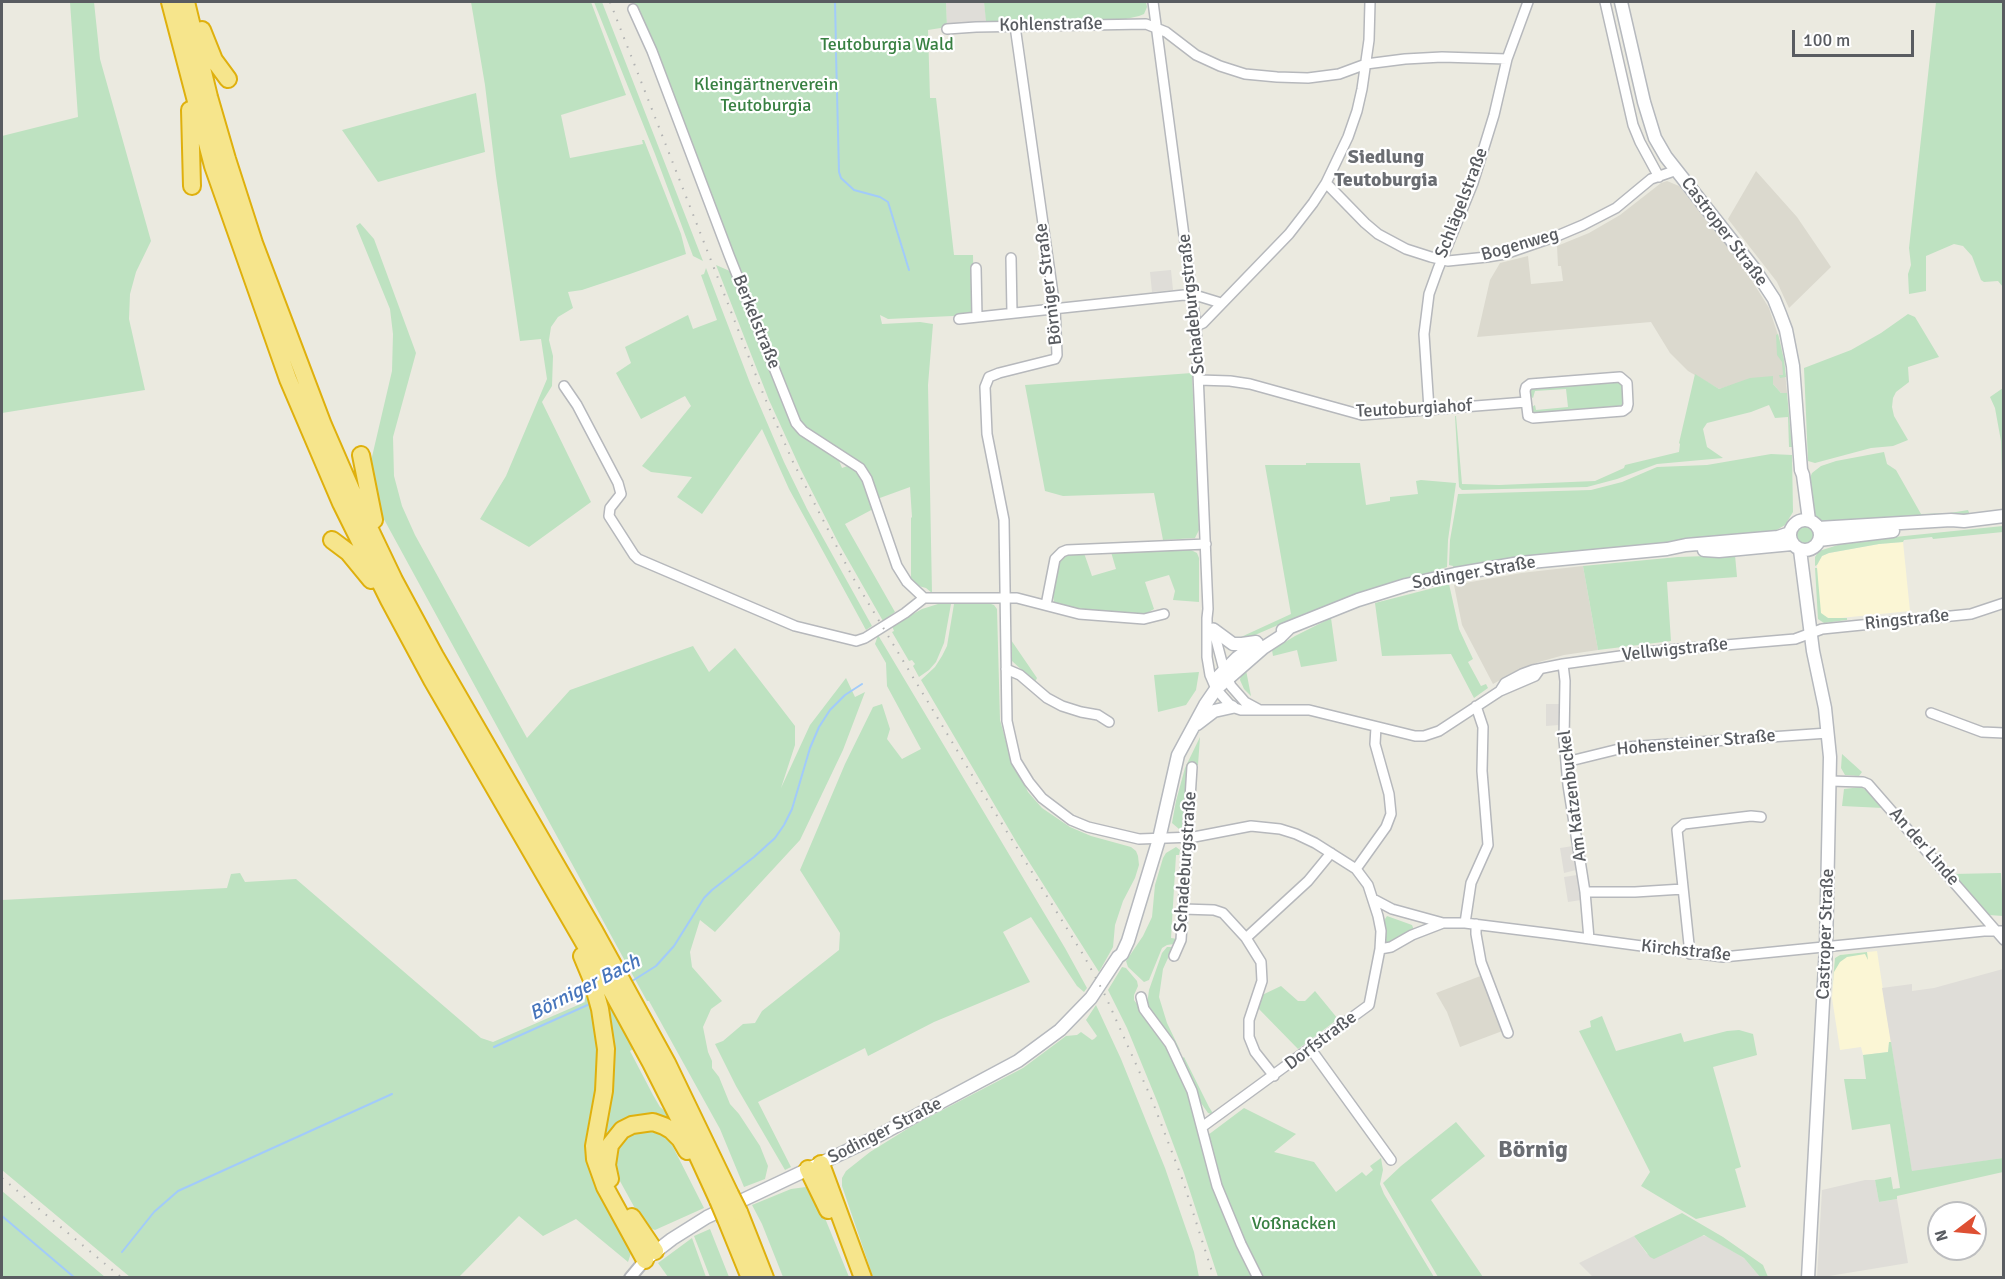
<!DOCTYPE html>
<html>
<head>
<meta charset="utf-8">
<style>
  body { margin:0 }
  #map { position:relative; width:2005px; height:1279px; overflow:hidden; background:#ebeae0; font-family:Signika,sans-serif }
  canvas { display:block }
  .frame { position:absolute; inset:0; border:3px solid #595c61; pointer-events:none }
  .north { position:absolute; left:1927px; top:1201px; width:60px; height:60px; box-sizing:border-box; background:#fff; border:2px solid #bdbec0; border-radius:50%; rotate:254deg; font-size:16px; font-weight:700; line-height:24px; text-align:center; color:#595c61 }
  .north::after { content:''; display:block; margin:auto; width:21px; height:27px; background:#de5033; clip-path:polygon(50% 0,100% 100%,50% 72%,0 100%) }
  .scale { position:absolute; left:1792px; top:30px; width:122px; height:27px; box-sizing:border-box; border:3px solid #595c61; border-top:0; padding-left:8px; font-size:18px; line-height:21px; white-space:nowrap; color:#595c61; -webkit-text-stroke:4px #fff; paint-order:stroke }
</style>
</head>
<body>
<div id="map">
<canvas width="2005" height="1279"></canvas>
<div class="frame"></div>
<div class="north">N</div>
<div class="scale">100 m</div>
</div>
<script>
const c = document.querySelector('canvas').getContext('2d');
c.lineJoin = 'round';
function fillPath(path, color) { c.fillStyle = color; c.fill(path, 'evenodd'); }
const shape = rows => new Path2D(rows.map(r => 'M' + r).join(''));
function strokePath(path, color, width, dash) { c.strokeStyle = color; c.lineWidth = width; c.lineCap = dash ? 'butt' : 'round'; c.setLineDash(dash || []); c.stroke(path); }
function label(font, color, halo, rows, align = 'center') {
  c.font = font + ' Signika,sans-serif'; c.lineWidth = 4.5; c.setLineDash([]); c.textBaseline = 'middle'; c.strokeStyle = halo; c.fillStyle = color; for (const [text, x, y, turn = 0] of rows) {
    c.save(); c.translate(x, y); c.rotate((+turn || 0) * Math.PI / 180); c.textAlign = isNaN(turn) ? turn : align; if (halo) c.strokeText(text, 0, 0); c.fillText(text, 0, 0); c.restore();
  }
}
fillPath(shape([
  [1903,542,1910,611,1831,619,1822,615,1819,609,1817,565,1822,556,1829,553,1879,544],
  [1877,951,1891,1042,1889,1043,1888,1052,1863,1055,1861,1047,1840,1050,1832,998,1835,958,1840,955]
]), '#fbf6d5');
fillPath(shape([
  [946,2,984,2,987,24,947,25],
  [1171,270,1173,290,1152,292,1150,272],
  [1546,704,1559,704,1559,725,1546,726],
  [1573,846,1576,870,1564,873,1560,848],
  [1577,875,1581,900,1568,902,1564,877],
  [2003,969,2003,1158,1912,1172,1882,988,1912,984,1912,991,1934,988],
  [1865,1180,1875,1180,1879,1202,1897,1199,1908,1263,1817,1278,1822,1190],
  [1700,1235,1709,1237,1744,1258,1760,1277,1593,1277,1579,1263,1634,1236,1647,1254]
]), '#dfddd8');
fillPath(shape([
  [1756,171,1797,217,1831,267,1789,308,1777,282,1728,219],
  [1667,181,1679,186,1741,263,1769,308,1780,341,1784,361,1787,393,1782,394,1773,384,1773,377,1749,380,1719,389,1688,371,1670,353,1651,322,1477,337,1490,280,1500,263,1528,256,1531,284,1563,281,1561,266,1558,266,1557,246,1589,233,1620,215,1661,183],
  [1583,566,1598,650,1564,655,1539,662,1518,670,1493,684,1462,625,1454,585,1521,573],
  [1483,975,1505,1030,1460,1047,1447,1012,1436,993]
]), '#dbd9ce');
fillPath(shape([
  [70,2,94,2,100,59,151,241,136,272,130,294,129,319,145,390,2,413,2,136,78,117],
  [471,2,591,2,626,95,561,115,570,158,643,144,642,140,644,140,681,234,686,254,630,274,582,290,568,292,573,308,558,317,551,327,549,340,553,356,552,386,542,402,591,502,529,547,480,519,506,476,547,379,541,339,520,341,496,176,485,85],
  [594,2,602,2,703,261,693,256,655,154],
  [632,2,946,2,947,27,928,30,930,98,936,98,954,255,973,255,974,315,888,319,880,315,882,324,920,322,933,324,928,385,932,593,926,588,911,584,911,518,912,517,910,487,877,499,870,477,805,431,799,421,680,121,650,35],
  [984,2,1146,2,1147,7,1144,14,1139,16,1117,21,1014,23,1006,21,986,21],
  [1936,2,2003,2,2003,287,1998,281,1984,282,1981,280,1972,256,1963,246,1954,244,1926,256,1926,291,1909,294,1908,274,1911,265,1909,248],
  [476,93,485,152,378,182,342,130],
  [360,223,374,239,416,353,393,437,394,476,402,506,415,535,527,738,570,690,693,646,709,672,735,648,795,726,795,745,781,788,810,725,846,678,855,697,865,692,843,750,800,840,715,932,700,920,690,952,692,967,722,1001,711,1009,703,1027,708,1052,712,1061,712,1068,719,1077,730,1104,739,1114,760,1146,768,1166,765,1179,744,1187,720,1129,649,1001,647,1001,631,972,380,512,371,461,392,371,393,334,390,309,356,226],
  [716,265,732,272,794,424,837,456,842,468,850,465,861,473,875,508,845,524,895,612,883,621,839,544,801,470,769,400],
  [706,268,750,383,784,462,807,509,872,626,866,630,789,489,762,429,702,514,677,497,692,477,651,472,642,466,691,406,685,396,641,419,616,373,631,363,625,347,688,315,693,329,717,320,701,275,704,274],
  [1908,314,1915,317,1939,357,1908,367,1909,382,1896,392,1893,398,1892,407,1894,416,1908,440,1893,446,1871,448,1815,463,1808,461,1804,368,1851,350,1881,333],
  [1778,334,1784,360,1786,377,1780,378,1779,375,1783,375,1782,362,1777,355,1776,335],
  [1192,373,1199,530,1195,538,1163,540,1154,493,1063,496,1045,491,1025,385],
  [1695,374,1719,389,1750,378,1773,376,1773,384,1781,393,1787,393,1792,447,1789,447,1788,417,1775,418,1769,405,1751,412,1707,423,1703,429,1707,447,1723,458,1657,464,1617,479,1587,487,1462,490,1459,487,1455,416,1456,416,1462,484,1499,485,1595,481,1624,468,1625,465,1679,452,1680,444,1679,443],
  [1616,379,1623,383,1625,402,1623,407,1534,416,1529,409,1535,405,1536,410,1568,407,1566,389,1535,391,1533,398,1530,396,1529,389,1532,387],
  [2003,388,2004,475,2002,475,2001,441,1995,408,1990,397],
  [1884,452,1887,464,1896,470,1921,514,1950,513,1968,510,1970,515,1825,523,1816,517,1813,514,1810,478,1812,473,1821,466,1836,461],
  [1771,454,1792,455,1793,512,1785,525,1775,531,1775,535,1454,570,1453,566,1449,565,1450,540,1458,494,1591,490,1622,482,1657,467,1707,465],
  [1306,463,1360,463,1366,505,1390,501,1390,497,1418,494,1416,481,1421,480,1456,483,1448,540,1447,567,1306,613,1241,641,1241,637,1291,614,1265,465,1306,465],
  '1795 535a10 10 0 1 1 20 0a10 10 0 1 1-20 0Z',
  [2003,526,2003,532,1933,539,1932,537,1904,540,1903,542,1879,544,1829,553,1822,556,1817,565,1815,566,1815,557,1819,551,1838,545,1875,539],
  [1189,549,1197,553,1199,558,1199,602,1173,600,1175,591,1169,575,1145,582,1154,609,1144,615,1085,611,1054,602,1053,596,1060,562,1068,554,1084,553,1092,576,1116,569,1111,552],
  [1735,555,1737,577,1667,582,1671,641,1598,650,1583,566,1678,557],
  [1815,568,1817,568,1821,613,1828,618,1847,618,1847,620,1824,623,1818,619],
  [1449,584,1459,629,1473,659,1468,662,1481,686,1486,684,1488,688,1474,698,1451,654,1382,656,1375,603],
  [988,603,994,605,997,609,1000,720,1009,752,1028,792,1042,808,1070,827,1091,836,1131,847,1136,851,1138,856,1139,865,1135,878,1123,901,1115,925,1113,947,1099,972,1017,843,921,680,935,667,942,656,947,646,954,604],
  [938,604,951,604,944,643,936,662,929,670,919,677,913,666,915,664,912,660,909,661,892,632,894,631,892,626,922,609],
  [1331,618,1337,661,1301,667,1297,650,1273,656,1272,650,1295,636],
  [878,635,1065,948,1087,988,1084,992,1077,986,1031,917,1003,932,1030,982,934,1022,868,1056,865,1048,758,1102,791,1167,785,1170,736,1086,715,1044,723,1041,743,1024,755,1023,762,1011,839,950,840,933,800,870,845,764,873,707,882,704,890,729,887,739,902,759,921,749,887,686,886,663,875,644],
  [1011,640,1037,678,1035,682,1012,661],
  [1246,670,1251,696,1244,689,1240,680,1241,675],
  [1199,672,1196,690,1186,705,1158,712,1154,675],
  [1200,737,1198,765,1187,765,1182,828,1179,829,1172,823,1176,801,1185,768],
  [1842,754,1862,772,1859,776,1845,775,1841,768],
  [1861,787,1869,792,1883,808,1842,806,1844,789],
  [1176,847,1180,850,1179,855,1176,855,1171,938,1178,939,1174,944,1167,945,1162,948,1149,980,1144,982,1128,967,1126,961,1143,936,1152,917,1155,885,1163,858,1166,853],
  [240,873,245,882,296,879,481,1038,493,1042,585,1002,584,997,588,995,593,1012,598,1063,596,1084,585,1142,586,1159,595,1186,630,1249,631,1253,628,1262,576,1219,543,1236,519,1216,459,1277,130,1277,2,1170,2,900,227,888,231,874],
  [2001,873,2003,916,1989,915,1953,874],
  [1387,916,1412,925,1414,930,1389,943,1386,942,1383,926,1385,925,1385,919],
  [1167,947,1173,947,1163,969,1159,997,1167,1023,1180,1050,1177,1050,1147,1005,1149,990,1162,953],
  [1867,952,1868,960,1865,954,1847,957,1840,962,1834,972,1832,990,1835,958,1840,955],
  [1122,967,1126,968,1137,981,1138,986,1134,995,1134,1000,1166,1044,1187,1088,1217,1197,1256,1277,1218,1277,1184,1173,1157,1101,1127,1028,1108,990],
  [1281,986,1298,1001,1305,1001,1315,991,1338,1019,1298,1049,1256,1006,1260,996],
  [609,1004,633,1049,630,1051,653,1095,660,1107,665,1111,671,1123,628,1124,604,1177,603,1007],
  [1096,1005,1121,1059,1165,1168,1194,1252,1199,1277,873,1277,842,1186,842,1178,846,1171,870,1152,912,1126,1023,1068,1066,1036,1077,1035,1081,1032,1092,1040,1094,1039,1097,1036,1086,1020],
  [1602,1016,1616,1051,1681,1033,1684,1042,1727,1031,1739,1030,1753,1034,1757,1055,1713,1067,1741,1167,1735,1169,1746,1207,1696,1219,1641,1186,1650,1172,1579,1031,1591,1027,1590,1021],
  [1889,1042,1891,1042,1912,1171,2003,1158,2003,1172,1897,1196,1897,1199,1879,1202,1875,1180,1891,1177,1893,1189,1900,1188,1890,1124,1852,1130,1844,1079,1866,1079,1863,1055,1888,1052],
  [1184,1057,1209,1107,1214,1115,1208,1113,1201,1103,1181,1059],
  [1244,1108,1296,1134,1274,1152,1314,1162,1336,1192,1362,1172,1366,1176,1373,1170,1370,1166,1381,1158,1383,1170,1380,1184,1384,1194,1434,1277,1261,1277,1222,1195,1208,1135],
  [1456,1122,1485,1156,1431,1200,1483,1277,1438,1277,1383,1183,1401,1166],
  [655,1129,673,1141,671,1143,704,1208,655,1230,647,1227,643,1223,615,1172,615,1151,623,1139,633,1132],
  [806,1187,818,1201,849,1277,783,1277,762,1224,752,1205,791,1189],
  [2,1191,105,1277,2,1277],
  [1682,1213,1723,1237,1763,1265,1768,1277,1760,1277,1744,1258,1704,1235,1654,1259,1650,1257,1634,1236],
  [710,1229,729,1277,710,1277,694,1236],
  [692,1238,706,1277,668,1277,658,1263]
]), '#bee2c1');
strokePath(shape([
  [835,2,836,47],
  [836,53,839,172,841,178,854,190,880,197,888,202,909,270],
  [629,983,656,966,674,946,704,898,712,890,754,857,775,838,784,825,792,809,810,748,819,727,830,710,845,695,862,684],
  [494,1047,592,1003],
  [2,1216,75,1278],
  [122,1252,154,1212,178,1191,392,1094]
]), '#a2cbfa', 2);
const minor = shape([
  [1153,2,1196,326,1208,609,1207,618,1207,657,1210,675,1216,689,1232,707,1241,710,1309,710,1415,736,1424,736,1439,731,1500,691,1535,676,1540,669],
  [1605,2,1633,125,1640,142,1659,177],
  [633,9,652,51,729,255,796,423,803,431,860,468,867,479,897,566,907,582,924,598,1017,598,1079,614,1144,619,1164,614],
  [1015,26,1055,308,1057,355,1055,359,999,373,989,377,985,387,987,434,1004,520,1007,721,1016,761,1029,782,1042,798,1071,820,1088,827,1139,839,1194,837,1251,826,1280,829,1296,834,1315,843,1356,869,1368,885,1378,916,1381,931,1380,949,1369,1005,1202,1127],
  [947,29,976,27,1146,24,1166,32,1196,55,1220,66,1245,74,1277,77,1308,78,1339,74,1366,64,1405,59,1442,57,1507,59],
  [1326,183,1365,223,1378,234,1406,249,1431,257,1448,261,1487,257,1505,254,1557,236,1583,225,1616,208,1651,179,1677,170],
  [1011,258,1012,313],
  [976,268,977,317],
  [959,319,1184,295,1198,296,1221,303],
  [1196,326,1203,323,1289,234,1313,203,1326,183,1348,137,1357,111,1362,89,1369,40,1370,2],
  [1620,377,1627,383,1628,404,1627,408,1623,411,1533,418,1528,416,1525,391,1526,387,1530,384,1620,377],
  [1199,380,1230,381,1250,384,1362,415,1526,402],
  [564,386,577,405,618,483,621,494,610,508,609,516,634,555,638,559,795,626,856,641,865,638,905,613,924,598],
  [1429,409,1424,334,1429,294,1438,269,1473,183,1494,115,1507,59,1528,2],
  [1046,605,1055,559,1062,552,1067,550,1206,544],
  [1213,628,1224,670,1231,686,1245,702,1258,709],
  [1563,664,1565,681,1564,740,1568,785,1585,892,1589,939],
  [1006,669,1020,675,1047,698,1062,706,1081,712,1098,715,1109,722],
  [1500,691,1505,683,1522,674,1533,670,1563,664,1656,651,1795,639,1822,629,1971,614,2004,603],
  [1931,713,1982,732,2004,733],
  [1566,762,1627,747,1828,733],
  [1830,781,1863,782,1868,784,2004,940],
  [1356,869,1386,827,1391,814,1389,794,1375,744,1376,727],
  [1585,892,1635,892,1683,889],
  [1375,900,1392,909,1443,923,1465,923,1553,934,1723,957,1984,931,2004,931],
  [1183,909,1214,910,1223,913,1246,938,1261,962,1262,981,1249,1020,1249,1037,1255,1052,1274,1076],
  [1465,923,1471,883,1488,845,1482,771,1483,727,1476,706],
  [1476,924,1476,934,1481,962,1508,1033],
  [1246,938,1308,881,1331,853],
  [1380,949,1391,947,1412,935,1443,923],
  [1690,954,1677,830,1684,824,1751,816,1761,817],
  [1174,956,1181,940,1192,767],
  [1141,997,1144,1009,1170,1044,1192,1091,1217,1186,1241,1244,1258,1278],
  [1310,1048,1391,1160]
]);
const tertiary = shape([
  [630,1278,645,1260]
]);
const secondary = shape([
  [1621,2,1644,102,1655,138,1666,157,1755,270,1774,299,1780,314,1786,330,1793,366,1801,470,1803,475,1809,520],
  '1790 535a15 15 0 1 1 30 0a15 15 0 1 1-30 0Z',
  [1818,528,1951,520,1964,521,2004,516],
  [1819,540,1893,531],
  [1704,550,1719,551,1792,544],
  [1800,550,1813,651,1825,708,1830,757,1826,947,1808,1278],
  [1214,630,1233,644,1242,644,1256,642],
  [1283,630,1358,600,1406,585,1455,574,1520,563,1667,549,1686,545,1778,537,1790,533],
  [1218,677,1237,658,1257,643],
  [1197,724,1214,711,1232,707],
  [650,1256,672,1239,707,1217,874,1138,1018,1061,1060,1030,1091,998,1118,957,1122,954,1128,941,1159,839,1178,755,1205,705,1216,689,1263,648,1280,637,1289,628]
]);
const motorway = shape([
  [170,2,213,166,288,379,341,503,389,600,432,680,609,986,651,1063,696,1152,718,1200],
  [186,2,209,97,227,159,254,243,323,425,353,494,394,580,435,656,595,932,667,1063,730,1194],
  [202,30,214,60,228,79],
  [190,110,192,186],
  [361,455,374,520],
  [332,540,348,552,371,580],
  [582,956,592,980,600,1009,606,1049,604,1091,594,1146,595,1159,605,1187,645,1260],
  [821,1164,863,1278],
  [808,1169,828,1210],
  [610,1179,607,1165,610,1145,622,1130,632,1125,653,1122,664,1126,671,1130,680,1139,687,1151],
  [739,1212,765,1278],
  [632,1217,655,1251],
  [726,1219,750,1278]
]);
strokePath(minor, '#b6b8bc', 12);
strokePath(tertiary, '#b6b8bc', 14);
strokePath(secondary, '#b6b9be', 15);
strokePath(motorway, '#dfb00d', 20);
strokePath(minor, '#fff', 9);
strokePath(tertiary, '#fff', 10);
strokePath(secondary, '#fff', 12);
strokePath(motorway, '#f6e58c', 16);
strokePath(shape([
  [610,2,764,396,793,462,852,576,981,790,1084,956,1105,995,1152,1100,1183,1181,1214,1278],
  [2,1178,122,1278]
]), '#b1b2b2', 2, [1.5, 8]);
const motorwayBridge = shape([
  [730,1194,739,1212],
  [718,1200,726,1219]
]);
strokePath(motorwayBridge, '#dfb00d', 20, []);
strokePath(motorwayBridge, '#f6e58c', 16);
label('18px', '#595c61', '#fff', [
  ["Kohlenstraße",1051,25,-1],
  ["Schlägelstraße",1462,203,-69],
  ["Castroper Straße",1724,232,53],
  ["Bogenweg",1520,245,-16],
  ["Börniger Straße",1049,284,-97],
  ["Schadeburgstraße",1192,304,-96],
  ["Berkelstraße",756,322,68],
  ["Teutoburgiahof",1414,409,-3],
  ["Sodinger Straße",1474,573,-10],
  ["Ringstraße",1907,620,-6],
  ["Vellwigstraße",1675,650,-6],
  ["Hohensteiner Straße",1696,743,-5],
  ["Am Katzenbuckel",1573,796,-97],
  ["An der Linde",1924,847,49],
  ["Schadeburgstraße",1186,862,-86],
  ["Castroper Straße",1826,934,-88],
  ["Kirchstraße",1686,951,6],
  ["Dorfstraße",1321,1041,-37],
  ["Sodinger Straße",885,1131,-27]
]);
label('18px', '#388042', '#fff', [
  ["Teutoburgia Wald",887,45],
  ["Kleingärtnerverein",766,85],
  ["Teutoburgia",766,106],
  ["Voßnacken",1294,1224]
]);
label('bold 20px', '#6a6d72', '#fff', [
  ["Siedlung",1386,158],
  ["Teutoburgia",1386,181]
]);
label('italic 20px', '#4775bb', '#fff', [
  ["Börniger Bach",585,988,-27]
]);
label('bold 24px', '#6a6d72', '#fff', [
  ["Börnig",1533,1151]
]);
</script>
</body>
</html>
